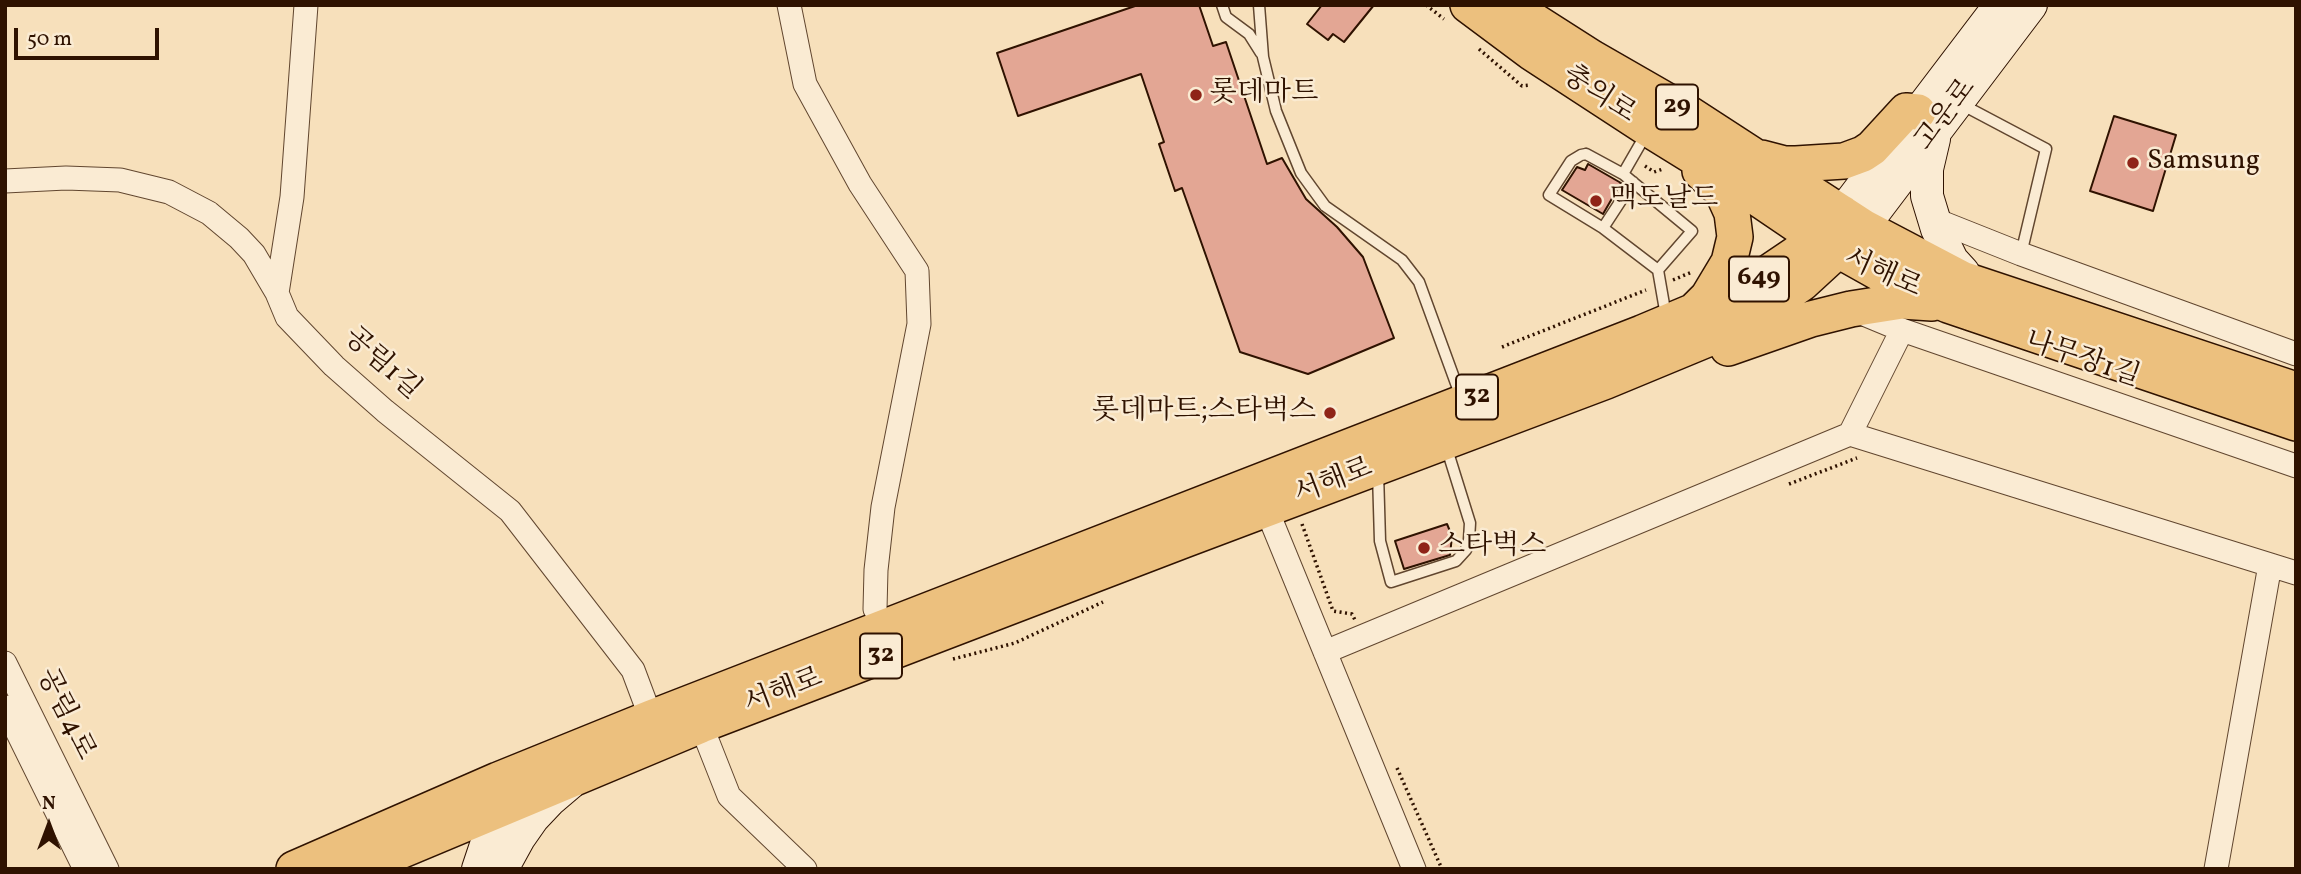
<!DOCTYPE html>
<html>
<head>
<meta charset="utf-8">
<style>
  body { margin:0 }
  #map { position:relative; width:2301px; height:874px; overflow:hidden; background:#f7e0bb; font-family:Vollkorn,serif }
  canvas { display:block }
  .frame { position:absolute; inset:0; border:7px solid #2f1200; pointer-events:none }
  .north { position:absolute; left:14px; top:790px; width:70px; height:70px; -webkit-text-stroke:5px #faebd3; paint-order:stroke; rotate:0deg; font-size:19px; font-weight:700; line-height:28px; text-align:center; color:#2f1200 }
  .north::after { content:''; display:block; margin:auto; width:24px; height:32px; background:#2f1200; clip-path:polygon(50% 0,100% 100%,50% 72%,0 100%) }
  .scale { position:absolute; left:14px; top:28px; width:145px; height:32px; box-sizing:border-box; border:4px solid #2f1200; border-top:0; padding-left:9px; font-size:21px; line-height:24px; white-space:nowrap; color:#2f1200; -webkit-text-stroke:5px #faebd3; paint-order:stroke }
</style>
</head>
<body>
<div id="map">
<canvas width="2301" height="874"></canvas>
<div class="frame"></div>
<div class="north">N</div>
<div class="scale">50 m</div>
</div>
<script>
const c = document.querySelector('canvas').getContext('2d');
c.lineJoin = 'round';
function fillPath(path, color) { c.fillStyle = color; c.fill(path, 'evenodd'); }
const shape = rows => new Path2D(rows.map(r => 'M' + r).join(''));
function strokePath(path, color, width, dash) { c.strokeStyle = color; c.lineWidth = width; c.lineCap = dash ? 'butt' : 'round'; c.setLineDash(dash || []); c.stroke(path); }
function label(font, color, halo, rows, align = 'center') {
  c.font = font + ' Vollkorn,"Noto Serif KR",serif'; c.lineWidth = 5; c.setLineDash([]); c.textBaseline = 'middle'; c.strokeStyle = halo; c.fillStyle = color; for (const [text, x, y, turn = 0] of rows) {
    c.save(); c.translate(x, y); c.rotate((+turn || 0) * Math.PI / 180); c.textAlign = isNaN(turn) ? turn : align; if (halo) c.strokeText(text, 0, 0); c.fillText(text, 0, 0); c.restore();
  }
}
const building = shape([
  [1138,5,1199,5,1213,46,1226,42,1267,164,1282,158,1306,199,1337,227,1363,257,1394,338,1308,374,1240,352,1182,188,1175,191,1159,144,1164,142,1141,74,1018,116,997,53,1138,5],
  [1322,5,1374,5,1344,42,1333,34,1328,40,1307,24,1322,5],
  [2114,116,2176,135,2153,211,2090,191,2114,116],
  [1588,164,1621,183,1603,214,1562,190,1577,167,1585,170,1588,164],
  [1447,524,1452,536,1450,555,1404,569,1395,541,1447,524]
]);
fillPath(building, '#e3a694');
strokePath(building, '#2f1200', 2);
const lane = shape([
  [1222,5,1226,17,1249,34,1261,53],
  [1259,5,1263,57,1276,111,1301,173,1325,206,1402,260,1419,282,1461,397],
  [1959,103,2046,149,2021,254],
  [1586,154,1623,174,1692,231,1658,270,1603,228,1549,195,1571,161,1581,155,1586,154],
  [1623,174,1646,134],
  [1603,228,1633,182],
  [1658,270,1666,316],
  [1378,473,1380,541,1391,582,1456,561,1466,550,1469,540,1470,523,1446,446]
]);
const street = shape([
  [789,5,805,84,860,184,917,271,919,324,883,507,876,570,875,609],
  [5,181,66,178,120,180,169,192,209,213,239,238,254,254,277,293,287,317,334,366,385,411,510,511,633,670,651,718],
  [1933,219,2021,254,2296,354],
  [277,293,292,197,306,5],
  [1854,310,1902,330,2296,466],
  [1850,434,1902,330],
  [1266,508,1414,869],
  [1325,652,1850,434,2296,573],
  [5,663,107,869],
  [5,707,85,869],
  [701,725,729,796,805,869],
  [2216,869,2270,565]
]);
const secondary = shape([
  [1934,139,1927,169,1927,196,1937,229,1952,260,1963,272,1962,279],
  [1842,213,2000,5],
  [1863,227,2031,5],
  [478,869,504,791],
  [502,869,519,838,533,818,550,800,570,783]
]);
const primary = shape([
  [1468,5,1531,52,1649,129,1725,176,1815,237,1890,279,1948,305,2296,423],
  [1509,5,1592,58,1686,112,1863,227,1962,279,2296,390],
  [1761,158,1784,164,1796,164,1844,161,1863,154,1872,148,1906,111,1918,112],
  [1696,309,1708,297,1729,262,1735,237,1732,213,1722,191,1700,171],
  [1728,348,1811,319,1851,309,1902,301,1932,303],
  [294,869,498,780,651,718,1642,333,1723,299,1759,279,1796,254,1842,213],
  [357,869,701,725,1184,540,1606,381,1705,340,1757,314,1802,283,1863,227]
]);
strokePath(lane, '#61462f', 13);
strokePath(street, '#61462f', 25);
strokePath(secondary, '#2f1200', 34);
strokePath(primary, '#2f1200', 38);
strokePath(shape([
  [1426,5,1444,19],
  [1479,49,1522,86,1531,85],
  [1645,166,1654,172,1663,169],
  [1673,280,1692,272],
  [1502,347,1646,290],
  [1789,484,1857,458],
  [1302,524,1333,611,1352,614,1355,620],
  [953,659,1015,643,1103,602],
  [1397,768,1442,869]
]), '#2f1200', 3.5, [2, 3.5]);
strokePath(lane, '#faebd3', 10);
strokePath(street, '#faebd3', 23);
strokePath(secondary, '#faebd3', 32);
strokePath(primary, '#ecc07e', 35);
for (const [x, y, r, color] of [
  [1196,95,7,"#8f2418"],
  [2133,163,7,"#8f2418"],
  [1596,201,7,"#8f2418"],
  [1330,413,7,"#8f2418"],
  [1424,548,7,"#8f2418"]
]) { const dot = new Path2D(); dot.arc(x, y, r, 0, 2 * Math.PI); c.fillStyle = color; c.fill(dot); strokePath(dot, '#faebd3', 2.5); }
for (const [x, y, w] of [
  [1677,107,42],
  [1759,279,60],
  [1477,397,42],
  [881,656,42]
]) { const box = new Path2D(); box.roundRect(x - w / 2, y - 22.5, w, 45, 5); c.fillStyle = '#faebd3'; c.fill(box); strokePath(box, '#2f1200', 2); }
label('bold 26px', '#2f1200', null, [
  ["29",1677,107],
  ["649",1759,279],
  ["32",1477,397],
  ["32",881,656]
]);
label('28px', '#2f1200', '#faebd3', [
  ["롯데마트",1210,95],
  ["Samsung",2147,163],
  ["맥도날드",1610,201],
  ["롯데마트;스타벅스",1316,413,"right"],
  ["스타벅스",1438,548]
], 'left');
label('28px', '#2f1200', '#faebd3', [
  ["충의로",1598,96,33],
  ["고운로",1947,116,-53],
  ["서해로",1882,275,24],
  ["나무장1길",2082,361,19],
  ["공림1길",381,365,42],
  ["서해로",1334,483,-21],
  ["서해로",784,693,-21],
  ["공림4로",64,715,64]
]);
</script>
</body>
</html>
